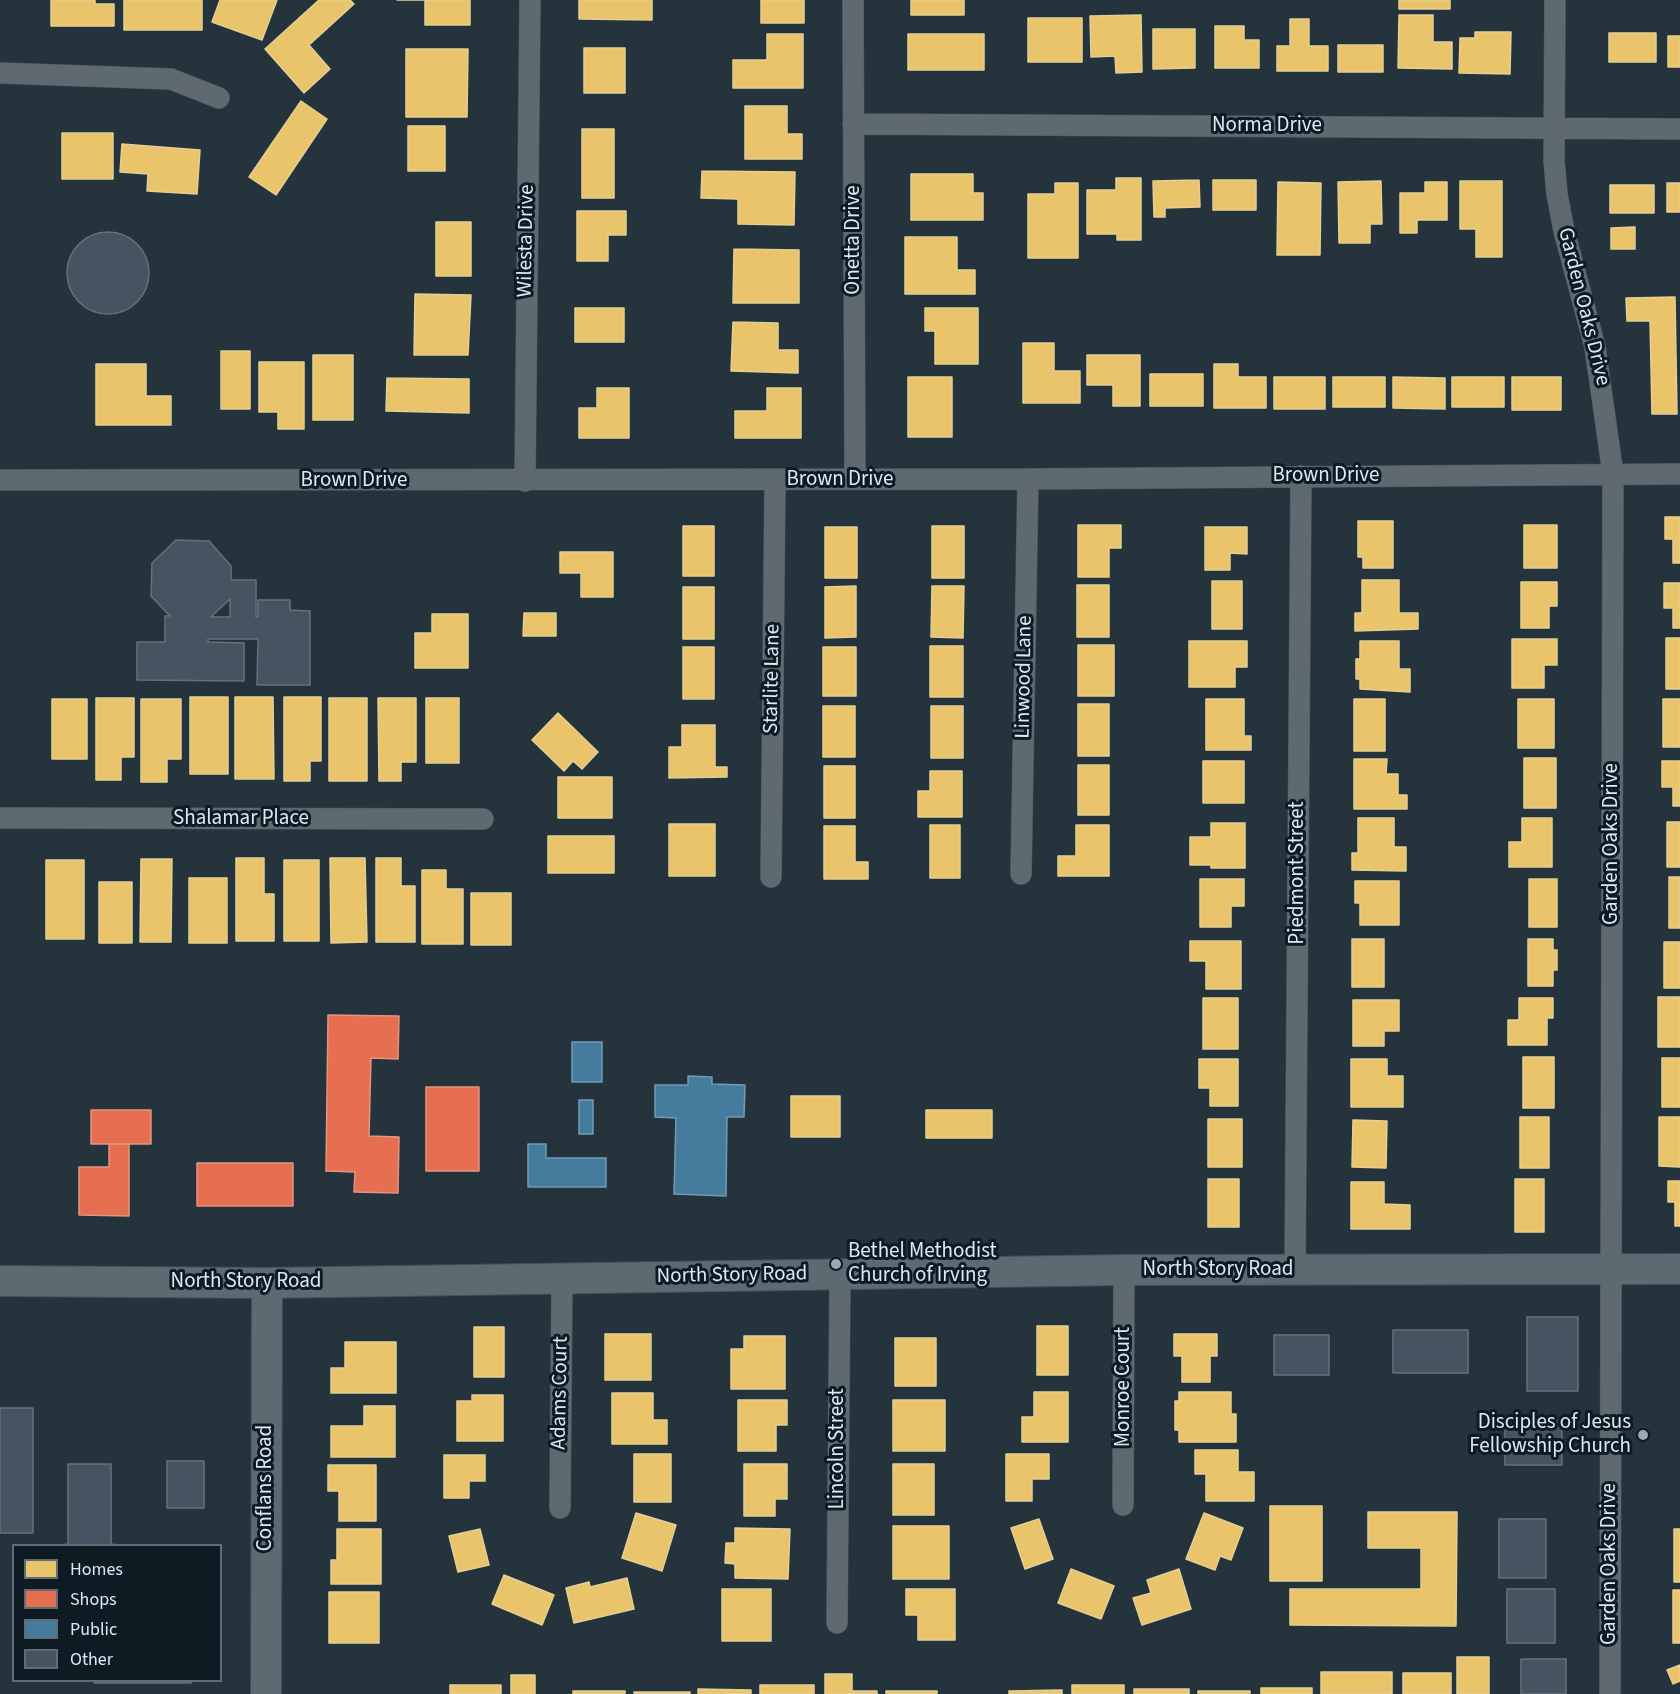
<!DOCTYPE html>
<html>
<head>
<meta charset="utf-8">
<style>
  body { margin:0 }
  #map { position:relative; width:1680px; height:1694px; overflow:hidden; background:#24333c; font-family:"Source Sans 3",sans-serif }
  canvas { display:block }
  .legend { position:absolute; left:12px; top:1544px; width:210px; height:138px; box-sizing:border-box; background:#0f1b23; border:2px solid #606d77; margin:0; padding:8px 10px; list-style:none; font-size:18px; color:#d9e9f5 }
  .legend li { display:flex; align-items:center; gap:12px; height:30px }
  .legend b { width:30px; border:2px solid #606d77 }
</style>
</head>
<body>
<div id="map">
<canvas width="1680" height="1694"></canvas>
<ul class="legend">
<li><b style="height:16px;background:#e9c46a"></b>Homes</li>
<li><b style="height:16px;background:#e76f51"></b>Shops</li>
<li><b style="height:16px;background:#457b9d"></b>Public</li>
<li><b style="height:16px;background:#485361"></b>Other</li>
</ul>
</div>
<script>
const c = document.querySelector('canvas').getContext('2d');
c.lineJoin = 'round';
function fillPath(path, color) { c.fillStyle = color; c.fill(path, 'evenodd'); }
const shape = rows => new Path2D(rows.map(r => 'M' + r).join(''));
function strokePath(path, color, width, dash) { c.strokeStyle = color; c.lineWidth = width; c.lineCap = dash ? 'butt' : 'round'; c.setLineDash(dash || []); c.stroke(path); }
function label(font, color, halo, rows, align = 'center') {
  c.font = font + ' "Source Sans 3",sans-serif'; c.lineWidth = 6; c.setLineDash([]); c.textBaseline = 'middle'; c.strokeStyle = halo; c.fillStyle = color; for (const [text, x, y, turn = 0] of rows) {
    c.save(); c.translate(x, y); c.rotate((+turn || 0) * Math.PI / 180); c.textAlign = isNaN(turn) ? turn : align; if (halo) c.strokeText(text, 0, 0); c.fillText(text, 0, 0); c.restore();
  }
}
const homes = shape([
  [51,0,95,0,95,4,114,4,114,26,51,26,51,0],
  [124,0,202,0,202,30,124,30,124,0],
  [220,0,277,0,262,40,212,22,220,0],
  [319,0,350,0,354,4,309,45,330,69,304,93,265,49,319,0],
  [397,0,470,0,470,25,425,25,425,0,397,0],
  [579,0,652,0,652,20,579,19,579,0],
  [761,0,804,0,804,23,761,23,761,0],
  [911,0,964,0,964,15,911,15,911,0],
  [1399,0,1450,0,1450,9,1399,9,1399,0],
  [1141,15,1142,72,1116,73,1115,56,1091,57,1090,16,1141,15],
  [1399,15,1433,15,1433,42,1452,42,1452,69,1398,68,1399,15],
  [1028,18,1082,18,1082,62,1028,62,1028,18],
  [1290,19,1309,19,1309,46,1328,46,1328,71,1277,71,1277,46,1290,46,1290,19],
  [1215,26,1244,26,1244,40,1259,40,1259,68,1215,68,1215,26],
  [1153,29,1195,29,1195,68,1153,69,1153,29],
  [1475,32,1511,32,1510,74,1459,73,1460,38,1475,38,1475,32],
  [1609,33,1656,33,1656,62,1609,62,1609,33],
  [767,34,803,34,803,88,733,88,733,60,767,60,767,34],
  [908,34,984,34,984,70,908,70,908,34],
  [1668,36,1680,36,1680,67,1668,67,1668,36],
  [1338,45,1383,45,1383,72,1338,72,1338,45],
  [584,48,625,48,625,93,584,93,584,48],
  [406,49,468,49,467,117,406,117,406,49],
  [301,101,327,119,276,195,249,177,301,101],
  [745,106,787,106,787,134,802,134,802,159,745,159,745,106],
  [408,126,445,126,445,171,408,171,408,126],
  [582,129,614,129,614,198,582,198,582,129],
  [62,133,113,133,113,179,62,179,62,133],
  [122,144,200,150,197,194,147,191,148,174,120,172,122,144],
  [702,171,795,172,794,225,738,224,738,199,701,198,702,171],
  [911,174,973,174,973,193,983,193,983,220,911,220,911,174],
  [1116,178,1141,178,1141,240,1117,240,1117,234,1087,234,1087,190,1116,190,1116,178],
  [1199,180,1200,207,1165,208,1165,217,1154,217,1153,181,1199,180],
  [1213,180,1256,180,1256,210,1213,210,1213,180],
  [1381,181,1382,224,1370,224,1370,243,1339,243,1338,182,1381,181],
  [1460,181,1502,181,1502,257,1476,257,1476,229,1460,229,1460,181],
  [1278,182,1321,183,1320,255,1277,255,1278,182],
  [1425,182,1447,182,1447,220,1417,220,1417,233,1400,233,1400,193,1425,193,1425,182],
  [1055,183,1078,183,1078,258,1028,258,1028,194,1055,194,1055,183],
  [1667,183,1680,183,1680,212,1667,212,1667,183],
  [1610,185,1654,185,1654,213,1610,213,1610,185],
  [577,211,626,211,626,235,608,235,608,261,577,261,577,211],
  [436,222,471,222,471,276,436,276,436,222],
  [1635,227,1635,249,1611,249,1611,228,1635,227],
  [905,237,957,237,957,270,975,270,975,294,905,294,905,237],
  [734,249,799,250,799,303,733,303,734,249],
  [415,294,471,295,468,355,414,355,415,294],
  [1675,297,1677,414,1652,414,1650,321,1627,321,1626,298,1675,297],
  [575,308,624,308,624,342,575,342,575,308],
  [925,308,978,308,978,364,935,364,935,331,925,331,925,308],
  [733,322,778,323,778,350,798,350,798,373,731,371,733,322],
  [1023,343,1054,343,1054,371,1080,371,1080,403,1023,403,1023,343],
  [221,351,250,351,250,409,221,409,221,351],
  [313,355,353,355,353,420,313,420,313,355],
  [1087,355,1140,355,1140,406,1113,406,1113,385,1087,385,1087,355],
  [259,362,304,362,304,429,278,429,278,412,259,412,259,362],
  [96,364,146,364,146,396,171,396,171,425,96,425,96,364],
  [1214,364,1238,364,1238,377,1266,377,1266,408,1214,408,1214,364],
  [1150,374,1203,374,1203,406,1150,406,1150,374],
  [908,377,952,377,952,437,908,437,908,377],
  [1274,377,1325,377,1325,409,1274,409,1274,377],
  [1333,377,1385,377,1385,407,1333,407,1333,377],
  [1393,377,1445,378,1445,409,1393,408,1393,377],
  [1452,377,1504,377,1504,407,1452,407,1452,377],
  [1512,377,1561,377,1561,410,1512,410,1512,377],
  [387,378,469,379,469,413,386,411,387,378],
  [597,388,629,388,629,438,579,438,579,408,597,408,597,388],
  [767,388,801,388,801,438,735,438,735,411,767,411,767,388],
  [1665,517,1680,517,1680,563,1673,563,1673,539,1665,539,1665,517],
  [1358,521,1393,521,1393,568,1363,568,1363,557,1358,557,1358,521],
  [1078,525,1121,525,1121,548,1109,548,1109,577,1078,577,1078,525],
  [1524,525,1557,525,1557,568,1524,568,1524,525],
  [683,526,714,526,714,576,683,576,683,526],
  [932,526,964,526,964,578,932,578,932,526],
  [825,527,857,527,857,578,825,578,825,527],
  [1205,527,1247,527,1247,554,1230,553,1230,570,1205,570,1205,527],
  [560,552,613,552,613,597,581,597,581,573,560,573,560,552],
  [1362,580,1399,580,1399,613,1418,613,1418,629,1355,631,1355,613,1362,613,1362,580],
  [1212,581,1242,581,1242,629,1212,629,1212,581],
  [1521,582,1557,582,1557,606,1549,606,1549,628,1521,628,1521,582],
  [1664,583,1680,583,1680,628,1673,628,1673,608,1664,608,1664,583],
  [1077,585,1109,585,1109,637,1077,637,1077,585],
  [856,586,856,637,825,638,825,587,856,586],
  [932,586,964,586,963,638,931,637,932,586],
  [683,587,714,587,714,639,683,639,683,587],
  [524,613,556,613,556,636,523,636,524,613],
  [432,614,468,614,468,668,415,668,415,633,432,633,432,614],
  [1666,638,1680,638,1680,689,1666,689,1666,638],
  [1512,639,1557,639,1557,665,1544,665,1544,688,1512,688,1512,639],
  [1189,641,1247,641,1247,667,1235,667,1235,687,1189,687,1189,641],
  [1360,641,1399,641,1399,669,1410,669,1410,692,1360,689,1360,679,1356,679,1356,659,1360,659,1360,641],
  [1078,645,1114,645,1114,696,1078,696,1078,645],
  [930,646,963,646,963,697,930,697,930,646],
  [683,647,714,647,714,699,683,699,683,647],
  [823,647,856,647,856,696,823,696,823,647],
  [190,697,228,697,228,774,190,774,190,697],
  [235,697,273,697,274,779,235,779,235,697],
  [284,697,321,697,321,761,310,761,310,781,284,781,284,697],
  [96,698,134,698,134,757,121,757,121,780,96,780,96,698],
  [329,698,367,698,367,781,329,781,329,698],
  [378,698,416,698,416,762,401,762,401,781,379,781,378,698],
  [426,698,459,698,459,763,426,763,426,698],
  [52,699,87,699,87,759,52,759,52,699],
  [141,699,181,699,181,759,167,759,167,782,141,782,141,699],
  [1206,699,1244,699,1244,736,1251,736,1251,750,1206,750,1206,699],
  [1354,699,1385,699,1385,751,1354,751,1354,699],
  [1518,699,1554,699,1554,748,1518,748,1518,699],
  [1663,699,1680,699,1680,747,1663,747,1663,699],
  [1078,704,1109,704,1109,756,1078,756,1078,704],
  [823,706,855,706,855,757,823,757,823,706],
  [931,706,963,706,963,758,931,758,931,706],
  [558,713,598,752,582,769,573,761,564,771,532,740,558,713],
  [682,725,715,725,715,767,727,767,727,777,669,778,669,747,682,747,682,725],
  [1524,758,1556,758,1556,808,1524,808,1524,758],
  [1354,759,1387,759,1386,774,1398,774,1398,795,1407,795,1407,809,1354,809,1354,759],
  [1203,761,1244,761,1244,803,1203,803,1203,761],
  [1662,761,1680,761,1680,806,1673,806,1673,787,1662,787,1662,761],
  [1078,765,1109,765,1109,815,1078,815,1078,765],
  [824,766,855,766,855,818,824,818,824,766],
  [930,771,962,771,962,817,918,817,918,791,930,791,930,771],
  [558,777,612,777,612,818,558,818,558,777],
  [1358,818,1394,818,1394,847,1406,847,1406,871,1352,870,1352,853,1358,853,1358,818],
  [1522,818,1552,818,1552,867,1509,867,1509,842,1522,842,1522,818],
  [1667,822,1680,822,1680,867,1667,867,1667,822],
  [1211,823,1245,823,1245,868,1211,868,1211,865,1190,865,1190,837,1211,837,1211,823],
  [669,824,715,824,715,876,669,876,669,824],
  [930,825,960,825,960,878,930,878,930,825],
  [1076,825,1109,825,1109,876,1058,876,1058,856,1076,856,1076,825],
  [824,826,855,826,855,862,868,862,868,879,824,879,824,826],
  [548,836,614,836,614,873,548,873,548,836],
  [236,858,264,858,264,894,274,894,274,941,236,941,236,858],
  [330,858,365,858,367,942,331,943,330,858],
  [376,858,401,858,401,886,415,886,415,942,376,942,376,858],
  [141,859,172,859,171,942,140,942,141,859],
  [46,860,84,860,84,939,46,939,46,860],
  [284,860,319,860,319,941,284,941,284,860],
  [422,870,446,870,446,889,463,889,463,944,422,944,422,870],
  [1669,877,1680,877,1680,928,1669,928,1669,877],
  [189,878,227,878,227,943,189,943,189,878],
  [1200,879,1244,879,1244,906,1231,906,1231,927,1200,927,1200,879],
  [1529,879,1557,879,1557,927,1529,927,1529,879],
  [1355,881,1399,881,1399,925,1360,925,1360,903,1355,903,1355,881],
  [99,882,132,882,132,943,99,943,99,882],
  [471,893,511,893,511,945,471,945,471,893],
  [1352,939,1384,939,1384,987,1352,987,1352,939],
  [1528,939,1553,939,1553,950,1557,950,1557,970,1553,970,1553,986,1528,986,1528,939],
  [1190,941,1241,941,1241,989,1206,989,1206,961,1190,961,1190,941],
  [1664,942,1680,942,1680,988,1664,988,1664,942],
  [1658,997,1680,997,1680,1047,1658,1047,1658,997],
  [1203,998,1238,998,1238,1049,1203,1049,1203,998],
  [1519,998,1553,998,1553,1018,1547,1018,1547,1045,1508,1045,1508,1020,1519,1020,1519,998],
  [1353,1000,1399,1000,1399,1031,1384,1031,1384,1046,1353,1046,1353,1000],
  [1523,1057,1554,1057,1554,1108,1523,1108,1523,1057],
  [1662,1058,1680,1058,1680,1107,1662,1107,1662,1058],
  [1199,1059,1238,1059,1238,1106,1210,1106,1210,1088,1199,1088,1199,1059],
  [1351,1059,1387,1059,1387,1076,1403,1076,1403,1107,1351,1107,1351,1059],
  [791,1096,840,1096,840,1137,791,1137,791,1096],
  [926,1110,992,1110,992,1138,926,1138,926,1110],
  [1520,1117,1549,1117,1549,1168,1520,1168,1520,1117],
  [1659,1117,1680,1117,1680,1167,1659,1166,1659,1117],
  [1208,1119,1242,1119,1242,1167,1208,1167,1208,1119],
  [1353,1120,1387,1121,1386,1168,1352,1167,1353,1120],
  [1208,1179,1239,1179,1239,1227,1208,1227,1208,1179],
  [1515,1179,1544,1179,1544,1232,1515,1232,1515,1179],
  [1668,1181,1680,1181,1680,1226,1675,1226,1675,1202,1668,1202,1668,1181],
  [1351,1182,1384,1182,1384,1204,1410,1205,1410,1229,1351,1229,1351,1182],
  [1037,1326,1068,1326,1068,1375,1037,1375,1037,1326],
  [474,1327,504,1327,504,1377,474,1377,474,1327],
  [605,1334,651,1334,651,1380,605,1380,605,1334],
  [1174,1334,1217,1334,1217,1356,1210,1356,1210,1382,1182,1382,1182,1356,1174,1356,1174,1334],
  [744,1336,785,1336,785,1389,731,1389,731,1349,744,1349,744,1336],
  [895,1338,936,1338,936,1386,895,1386,895,1338],
  [345,1342,396,1342,396,1393,331,1393,331,1368,345,1368,345,1342],
  [1034,1392,1068,1392,1068,1442,1022,1442,1022,1417,1034,1417,1034,1392],
  [1179,1392,1231,1392,1231,1414,1236,1414,1236,1442,1179,1442,1179,1430,1175,1430,1175,1401,1179,1401,1179,1392],
  [612,1393,653,1393,653,1420,667,1420,667,1444,612,1444,612,1393],
  [472,1395,503,1395,503,1441,457,1441,457,1401,472,1401,472,1395],
  [738,1400,787,1400,787,1425,776,1425,776,1451,738,1451,738,1400],
  [893,1400,945,1400,945,1451,893,1451,893,1400],
  [364,1406,395,1406,395,1457,331,1457,331,1426,364,1426,364,1406],
  [1195,1450,1238,1450,1238,1472,1254,1472,1254,1501,1206,1501,1206,1474,1195,1474,1195,1450],
  [634,1454,671,1454,671,1502,634,1502,634,1454],
  [1006,1454,1049,1454,1049,1479,1032,1479,1032,1501,1006,1501,1006,1454],
  [444,1455,485,1455,485,1481,469,1481,469,1498,444,1498,444,1455],
  [744,1464,787,1464,787,1499,775,1499,775,1516,744,1516,744,1464],
  [893,1464,934,1464,934,1515,893,1515,893,1464],
  [328,1465,376,1465,376,1521,339,1521,339,1491,328,1491,328,1465],
  [1270,1506,1322,1506,1322,1581,1270,1581,1270,1506],
  [1368,1512,1457,1512,1456,1626,1290,1625,1290,1589,1421,1589,1421,1548,1368,1548,1368,1512],
  [636,1513,676,1525,662,1571,622,1558,636,1513],
  [1204,1513,1243,1528,1231,1560,1220,1556,1215,1570,1186,1559,1204,1513],
  [1039,1519,1053,1559,1025,1569,1011,1528,1039,1519],
  [893,1526,949,1526,949,1579,893,1579,893,1526],
  [735,1528,790,1529,788,1579,735,1578,735,1564,725,1563,726,1543,735,1543,735,1528],
  [337,1529,381,1529,381,1584,331,1584,331,1560,337,1560,337,1529],
  [480,1529,489,1565,458,1572,449,1536,480,1529],
  [1674,1529,1680,1529,1680,1582,1674,1582,1674,1529],
  [1071,1569,1114,1586,1101,1619,1058,1603,1071,1569],
  [1179,1569,1191,1609,1142,1625,1133,1598,1151,1593,1147,1580,1179,1569],
  [504,1575,554,1595,542,1625,492,1604,504,1575],
  [627,1578,634,1609,574,1623,566,1588,589,1582,590,1587,627,1578],
  [722,1589,771,1589,771,1641,722,1641,722,1589],
  [906,1589,955,1589,955,1640,918,1640,918,1615,906,1615,906,1589],
  [1673,1590,1680,1590,1680,1643,1673,1643,1673,1590],
  [329,1592,379,1592,379,1643,329,1643,329,1592],
  [1457,1657,1489,1657,1489,1694,1457,1694,1457,1657],
  [1680,1665,1680,1681,1673,1684,1667,1670,1680,1665],
  [1321,1672,1392,1672,1392,1694,1321,1694,1321,1672],
  [1403,1673,1451,1673,1451,1694,1403,1694,1403,1673],
  [825,1674,852,1674,852,1691,877,1691,877,1694,825,1694,825,1674],
  [511,1675,535,1675,535,1694,511,1694,511,1675],
  [450,1685,501,1685,501,1694,450,1694,450,1685],
  [760,1685,814,1685,814,1694,760,1694,760,1685],
  [1072,1685,1124,1685,1124,1694,1072,1694,1072,1685],
  [1261,1688,1312,1688,1312,1694,1261,1694,1261,1688],
  [698,1689,751,1690,751,1694,698,1694,698,1689],
  [1134,1689,1189,1689,1189,1694,1134,1694,1134,1689],
  [1062,1690,1062,1694,1009,1694,1009,1691,1062,1690],
  [573,1691,625,1691,625,1694,573,1694,573,1691],
  [886,1691,937,1691,937,1694,886,1694,886,1691],
  [1198,1691,1250,1691,1250,1694,1198,1694,1198,1691],
  [634,1692,690,1692,690,1694,634,1694,634,1692]
]);
fillPath(homes, '#e9c46a');
strokePath(homes, '#e4cf94', 1.5);
const shops = shape([
  [328,1015,399,1016,398,1059,371,1058,369,1136,399,1137,398,1193,354,1192,355,1172,326,1171,328,1015],
  [426,1087,479,1087,479,1171,426,1171,426,1087],
  [91,1110,151,1110,151,1144,91,1144,91,1110],
  [109,1144,129,1144,129,1216,79,1215,79,1167,109,1167,109,1144],
  [197,1163,293,1163,293,1206,197,1206,197,1163]
]);
fillPath(shops, '#e76f51');
strokePath(shops, '#e39482', 1.5);
const public = shape([
  [572,1042,602,1042,602,1082,572,1082,572,1042],
  [688,1076,712,1077,712,1084,745,1085,744,1117,727,1117,726,1196,674,1194,676,1118,655,1117,655,1085,688,1085,688,1076],
  [579,1100,593,1100,593,1134,579,1134,579,1100],
  [528,1144,546,1144,546,1158,606,1158,606,1187,528,1187,528,1144]
]);
fillPath(public, '#457b9d');
strokePath(public, '#719cb7', 1.5);
const building = shape([
  '67 273a41 41 0 1 1 82 0a41 41 0 1 1-82 0Z',
  [176,540,209,541,231,566,231,580,256,580,256,617,258,617,258,600,290,600,290,610,310,611,310,685,257,685,258,639,208,639,208,642,244,643,244,681,137,680,137,642,165,642,165,616,170,616,151,596,152,563,176,540],
  [230,599,230,617,211,617,230,599],
  [1527,1317,1578,1317,1578,1391,1527,1391,1527,1317],
  [1393,1330,1468,1330,1468,1373,1393,1373,1393,1330],
  [1274,1335,1329,1335,1329,1375,1274,1375,1274,1335],
  [0,1408,33,1408,33,1533,0,1533,0,1408],
  [1505,1420,1562,1420,1562,1465,1505,1465,1505,1420],
  [167,1461,204,1461,204,1508,167,1508,167,1461],
  [68,1464,111,1464,111,1544,123,1546,54,1546,68,1544,68,1464],
  [1499,1519,1546,1519,1546,1578,1499,1578,1499,1519],
  [1507,1589,1555,1589,1555,1643,1507,1643,1507,1589],
  [1521,1659,1566,1659,1566,1694,1521,1694,1521,1659],
  [94,1680,191,1680,191,1683,94,1683,94,1680]
]);
fillPath(building, '#485361');
strokePath(building, '#67717b', 1.5);
const minor = shape([
  [853,0,855,479],
  [1555,0,1554,161,1557,194,1564,231,1595,347,1613,474,1610,1694],
  [0,73,171,79,219,98],
  [853,124,1680,129],
  [0,480,1028,479,1680,474],
  [525,481,530,0],
  [0,818,483,819],
  [1021,874,1028,479],
  [771,877,775,480],
  [1295,1270,1301,476],
  [1123,1505,1124,1270],
  [560,1508,562,1279],
  [837,1623,840,1275]
]);
const secondary = shape([
  [0,1281,267,1283,1124,1270,1680,1269],
  [266,1694,267,1283]
]);
strokePath(minor, '#435058', 22);
strokePath(secondary, '#435058', 32);
strokePath(minor, '#5e6970', 21);
strokePath(secondary, '#5e6a72', 30);
for (const [x, y, r, color] of [
  [836,1264,6,"#9aa9b4"],
  [1643,1435,6,"#9aa9b4"]
]) { const dot = new Path2D(); dot.arc(x, y, r, 0, 2 * Math.PI); c.fillStyle = color; c.fill(dot); strokePath(dot, '#0f1b23', 2); }
label('21px', '#d9e9f5', '#0f1b23', [
  ["Norma Drive",1267,126],
  ["Onetta Drive",854,240,-90],
  ["Wilesta Drive",527,241,-89],
  ["Garden Oaks Drive",1583,307,76],
  ["Brown Drive",1326,476],
  ["Brown Drive",840,480],
  ["Brown Drive",354,481],
  ["Linwood Lane",1025,677,-89],
  ["Starlite Lane",773,679,-89],
  ["Shalamar Place",241,819],
  ["Garden Oaks Drive",1612,844,-90],
  ["Piedmont Street",1298,873,-90],
  ["North Story Road",1218,1270],
  ["North Story Road",732,1276,-1],
  ["North Story Road",246,1282],
  ["Monroe Court",1124,1387,-90],
  ["Adams Court",561,1393,-89],
  ["Lincoln Street",838,1449,-90],
  ["Conflans Road",266,1488,-90],
  ["Garden Oaks Drive",1610,1564,-90]
]);
label('21px', '#d9e9f5', '#0f1b23', [
  ["Bethel Methodist",848,1252],
  ["Church of Irving",848,1276],
  ["Disciples of Jesus",1631,1423,"right"],
  ["Fellowship Church",1631,1447,"right"]
], 'left');
</script>
</body>
</html>
